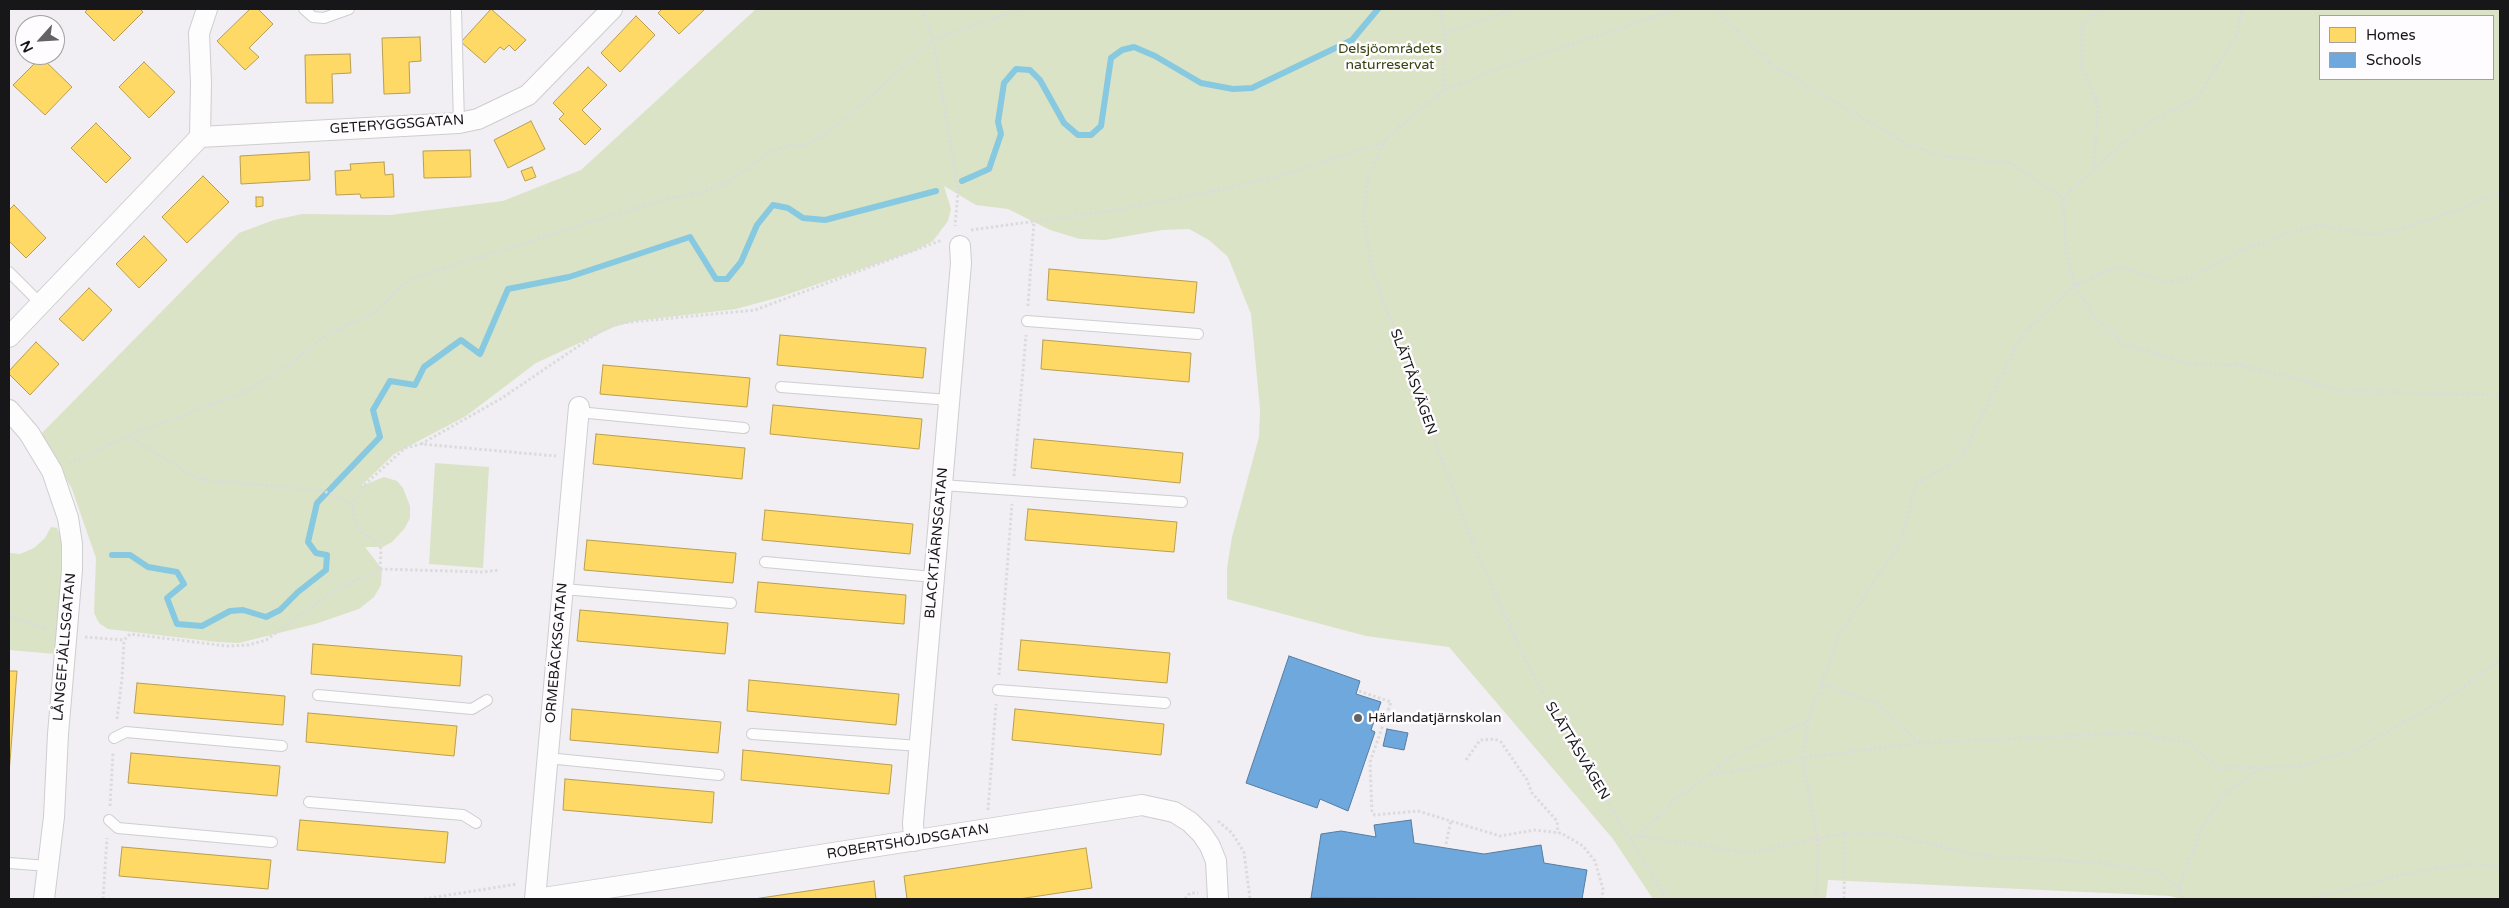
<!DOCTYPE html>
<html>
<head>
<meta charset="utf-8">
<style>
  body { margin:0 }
  #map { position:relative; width:2509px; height:908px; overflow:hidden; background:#f1eff3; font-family:"Varela Round",sans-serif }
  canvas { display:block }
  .frame { position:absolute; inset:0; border:10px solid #171618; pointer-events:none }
  .legend { position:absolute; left:2319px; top:15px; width:175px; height:65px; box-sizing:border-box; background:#fefcfe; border:1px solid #a2a0a2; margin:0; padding:6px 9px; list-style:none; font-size:15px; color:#171618 }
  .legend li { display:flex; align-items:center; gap:10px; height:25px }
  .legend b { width:25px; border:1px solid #a2a0a2 }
  .north { position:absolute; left:15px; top:15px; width:50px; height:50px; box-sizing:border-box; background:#fefcfe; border:1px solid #a2a0a2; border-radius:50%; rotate:244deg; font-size:14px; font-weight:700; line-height:20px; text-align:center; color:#171618 }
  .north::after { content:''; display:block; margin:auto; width:18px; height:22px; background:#636265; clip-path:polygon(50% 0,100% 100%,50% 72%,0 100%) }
</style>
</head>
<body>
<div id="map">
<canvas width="2509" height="908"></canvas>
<div class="frame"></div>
<ul class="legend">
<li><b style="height:14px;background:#ffd966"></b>Homes</li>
<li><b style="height:14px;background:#6fa8dc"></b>Schools</li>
</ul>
<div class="north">N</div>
</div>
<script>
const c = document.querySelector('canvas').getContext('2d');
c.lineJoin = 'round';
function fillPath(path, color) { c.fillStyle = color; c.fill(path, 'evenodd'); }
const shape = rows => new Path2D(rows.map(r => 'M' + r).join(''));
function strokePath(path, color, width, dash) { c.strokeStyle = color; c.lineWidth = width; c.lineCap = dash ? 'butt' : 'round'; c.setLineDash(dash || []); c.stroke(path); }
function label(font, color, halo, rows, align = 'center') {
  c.font = font + ' "Varela Round",sans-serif'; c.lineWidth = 5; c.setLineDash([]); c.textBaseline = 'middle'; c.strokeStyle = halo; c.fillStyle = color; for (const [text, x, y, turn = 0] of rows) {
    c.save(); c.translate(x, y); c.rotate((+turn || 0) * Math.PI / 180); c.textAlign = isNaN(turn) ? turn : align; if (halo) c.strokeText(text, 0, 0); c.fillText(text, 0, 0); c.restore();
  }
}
fillPath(shape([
  [756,9,2500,9,2500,899,2181,899,2170,896,1828,880,1826,899,1653,899,1613,839,1449,647,1366,636,1227,599,1227,568,1232,537,1259,437,1260,409,1251,314,1228,257,1209,240,1189,229,1162,230,1105,240,1080,239,1050,230,1008,209,976,205,944,186,951,209,948,221,933,241,914,251,780,297,736,309,635,321,614,327,536,363,466,416,394,454,361,486,384,477,397,481,403,488,410,506,410,518,405,528,392,542,383,547,365,547,382,569,381,585,374,597,359,609,315,624,239,643,217,642,108,629,99,623,94,613,96,558,72,489,41,434,239,233,274,220,302,214,390,215,503,201,581,170],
  [2320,16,2493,16,2493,79,2320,79],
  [435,463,489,467,483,568,429,564],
  [51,527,57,528,63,542,66,576,56,654,9,650,9,553,20,554,34,548,45,538]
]), '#dae3c5');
const homes = shape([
  [88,9,140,9,143,12,114,41,85,12,88,9],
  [250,9,258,9,273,24,249,48,259,57,245,70,217,41,250,9],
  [491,9,526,40,515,51,509,45,504,50,500,47,485,63,461,42,491,9],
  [662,9,702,9,704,10,679,34,658,13,662,9],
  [636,16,655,35,620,72,601,53,636,16],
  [420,37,421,61,409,62,410,93,384,94,382,38,420,37],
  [350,54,351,73,332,74,333,103,306,103,305,55,350,54],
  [41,57,72,87,45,115,13,85,41,57],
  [144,62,175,92,149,118,119,87,144,62],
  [588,67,607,85,582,110,601,129,585,145,559,119,564,114,553,103,588,67],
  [531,121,545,149,508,168,494,140,531,121],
  [96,123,131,158,106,183,71,148,96,123],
  [470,150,471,177,424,178,423,151,470,150],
  [309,152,310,180,241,184,240,156,309,152],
  [384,162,385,175,393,174,394,197,361,198,360,194,336,195,335,171,351,170,350,164,384,162],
  [532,167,536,177,525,181,521,171,532,167],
  [203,176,229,202,187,243,162,217,203,176],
  [256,197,263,197,263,206,256,207,256,197],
  [14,205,46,238,26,258,9,241,9,210,14,205],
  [144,236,167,260,139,288,116,264,144,236],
  [1049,269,1197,282,1194,313,1047,300,1049,269],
  [89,288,112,310,83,341,59,319,89,288],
  [780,335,926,348,923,378,777,365,780,335],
  [1043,340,1191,353,1189,382,1041,369,1043,340],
  [36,342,59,364,30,395,9,374,9,371,36,342],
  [603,365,750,378,747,407,600,394,603,365],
  [773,405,922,419,919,449,770,434,773,405],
  [596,434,745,448,742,479,593,464,596,434],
  [1034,439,1183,453,1180,483,1031,468,1034,439],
  [1028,509,1177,522,1174,552,1025,540,1028,509],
  [765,510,913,524,910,554,762,540,765,510],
  [587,540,736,553,733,583,584,570,587,540],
  [758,582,906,595,904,624,755,612,758,582],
  [580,610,728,623,725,654,577,641,580,610],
  [1021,640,1170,653,1167,683,1018,670,1021,640],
  [313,644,462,656,460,686,311,674,313,644],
  [9,671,17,671,9,774,9,671],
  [749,680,899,694,896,725,747,711,749,680],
  [137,683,285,696,283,725,134,713,137,683],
  [572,709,721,722,718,753,570,740,572,709],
  [1015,709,1164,724,1161,755,1012,740,1015,709],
  [308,713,457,726,454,756,306,742,308,713],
  [743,750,892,765,889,794,741,780,743,750],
  [131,753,280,766,277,796,128,783,131,753],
  [565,779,714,792,712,823,563,810,565,779],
  [300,820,448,832,445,863,297,850,300,820],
  [122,847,271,860,268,889,119,876,122,847],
  [1086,848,1092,888,1019,899,907,899,904,876,1086,848],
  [874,881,876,899,754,899,874,881]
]);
fillPath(homes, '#ffd966');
strokePath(homes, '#b99e4f', 1);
const schools = shape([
  [1289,656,1360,681,1356,694,1381,702,1371,730,1375,732,1348,811,1320,799,1317,808,1246,783,1289,656],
  [1387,729,1408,733,1404,750,1383,746,1387,729],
  [1411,820,1414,843,1484,854,1541,845,1544,863,1587,870,1582,899,1311,898,1321,834,1341,831,1376,837,1374,825,1411,820]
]);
fillPath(schools, '#6fa8dc');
strokePath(schools, '#557ca1', 1);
strokePath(shape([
  [962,181,989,169,1001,134,998,122,1004,83,1016,69,1030,70,1040,80,1064,123,1078,135,1091,135,1101,126,1111,58,1122,50,1134,47,1155,56,1201,83,1233,89,1252,88,1352,40,1378,9],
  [112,555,130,555,148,567,177,572,184,584,167,598,177,624,202,626,230,611,243,610,266,617,280,610,298,592,326,570,327,555,316,553,308,542,317,503,380,437,373,410,390,381,415,385,424,367,461,340,480,354,508,289,569,277,690,237,716,279,727,279,741,262,757,225,773,205,788,208,803,218,825,220,936,191]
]), '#87c9e1', 6);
const lane = shape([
  [304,9,313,17,324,18,349,9],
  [456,9,459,123],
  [9,272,41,304],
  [1027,321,1198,334],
  [781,387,949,400],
  [578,412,744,428],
  [942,485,1182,502],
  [765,562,934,577],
  [563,589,731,603],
  [998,690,1165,703],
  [318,695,472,709,487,700],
  [752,734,920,746],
  [114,738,126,732,282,746],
  [547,758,719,775],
  [309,802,463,815,476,823],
  [109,820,118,828,272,842],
  [9,863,48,866]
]);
const street = shape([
  [200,137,459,123,478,119,528,95,612,9],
  [9,337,200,137,201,83,199,33,207,9],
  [9,410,29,433,52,471,68,518,72,544,72,570,58,734,54,817,44,899],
  [914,841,913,823,961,263,960,246],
  [535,899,579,407],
  [537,899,1142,805,1174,812,1190,822,1202,834,1210,846,1216,861,1218,899]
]);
strokePath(lane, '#cecdcf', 12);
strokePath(street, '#cecdcf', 22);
strokePath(shape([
  [922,9,933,40,952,150,958,192,955,226],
  [1440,9,1446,44,1443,91],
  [1715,9,1774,66,1907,144,1946,157,2011,163,2063,198,2066,253,2075,285,2094,317,2123,344,2191,364,2241,365,2343,391,2500,395],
  [1444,34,1514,9],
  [2094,168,2098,104,2082,68,2082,27,2098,9],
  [2063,198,2105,159,2151,121,2198,97,2237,34,2242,9],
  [971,230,1109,211,1220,190,1276,177,1383,143],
  [1028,306,1034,221],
  [128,436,198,479,324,491,352,504],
  [421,444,502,398,611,324,755,310,942,240],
  [69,463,128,436,247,391,293,362,327,334,372,314,404,284,417,277,581,225,670,198,699,193,726,183,773,151,792,144,804,145,822,136,846,118,933,40,1021,9],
  [1014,476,1026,335],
  [380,569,381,549,378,542,364,535,356,523,352,504,360,489,405,448,421,444,556,456],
  [9,616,47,629],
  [85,637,124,640,130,634,227,646,248,645,266,640,332,592,380,569,483,572,499,570],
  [999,675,1012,504],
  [1821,683,1876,703,1919,743],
  [1359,691,1391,702,1370,762,1372,813,1375,815,1418,811,1500,836,1535,830,1561,833,1583,846,1595,861,1603,889,1602,899],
  [117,719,122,679,124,640],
  [1808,721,1802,759,1818,839,1816,899],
  [1466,760,1480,740,1495,739,1501,742,1527,780,1532,793,1557,821,1558,833],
  [1711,775,1811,757,1920,743,2132,733,2186,742,2219,768,2297,767,2355,750,2452,695,2500,660],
  [110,806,113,753],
  [988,810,996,704],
  [1218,821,1232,833,1244,852,1250,899],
  [1639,836,1678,797,1710,775,1731,756,1808,721,1839,635,1901,541,1916,484,1961,458,2022,334,2075,285,2119,266,2167,283,2191,277,2240,251,2285,234,2318,225,2373,235,2411,226,2468,206,2500,191],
  [1630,838,1639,836,1749,853,1845,833,1882,833,1978,855,2099,863,2159,872,2179,888,2183,899],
  [1446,844,1451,820],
  [2179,888,2201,830,2223,796,2261,768],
  [103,899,107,838],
  [424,899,517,884],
  [1185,899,1190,893,1198,893],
  [1667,899,1558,721,1527,663,1476,552,1372,269,1364,217,1368,178,1383,143,1393,132,1443,91,1487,73,1678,9],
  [1844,899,1845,833],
  [2309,899,2419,871,2467,864,2500,865]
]), '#dcdbdc', 3, [2.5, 2.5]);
strokePath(lane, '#fdfdfd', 10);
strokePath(street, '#fdfdfd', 20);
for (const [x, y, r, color] of [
  [1358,718,5,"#636265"]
]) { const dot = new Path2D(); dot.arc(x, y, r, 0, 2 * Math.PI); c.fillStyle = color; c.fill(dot); strokePath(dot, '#fefcfe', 2); }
label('14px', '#37440c', '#fefcfe', [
  ["Delsjöområdets",1390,49],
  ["naturreservat",1390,65]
]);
label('14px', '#171618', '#fefcfe', [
  ["GETERYGGSGATAN",397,125,-4],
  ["SLÄTTÅSVÄGEN",1413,382,70],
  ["BLACKTJÄRNSGATAN",937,543,-85],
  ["LÅNGEFJÄLLSGATAN",65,647,-85],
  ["ORMEBÄCKSGATAN",557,653,-85],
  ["SLÄTTÅSVÄGEN",1577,751,59],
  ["ROBERTSHÖJDSGATAN",908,842,-9]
]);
label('14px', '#171618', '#fefcfe', [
  ["Härlandatjärnskolan",1368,718]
], 'left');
</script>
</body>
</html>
